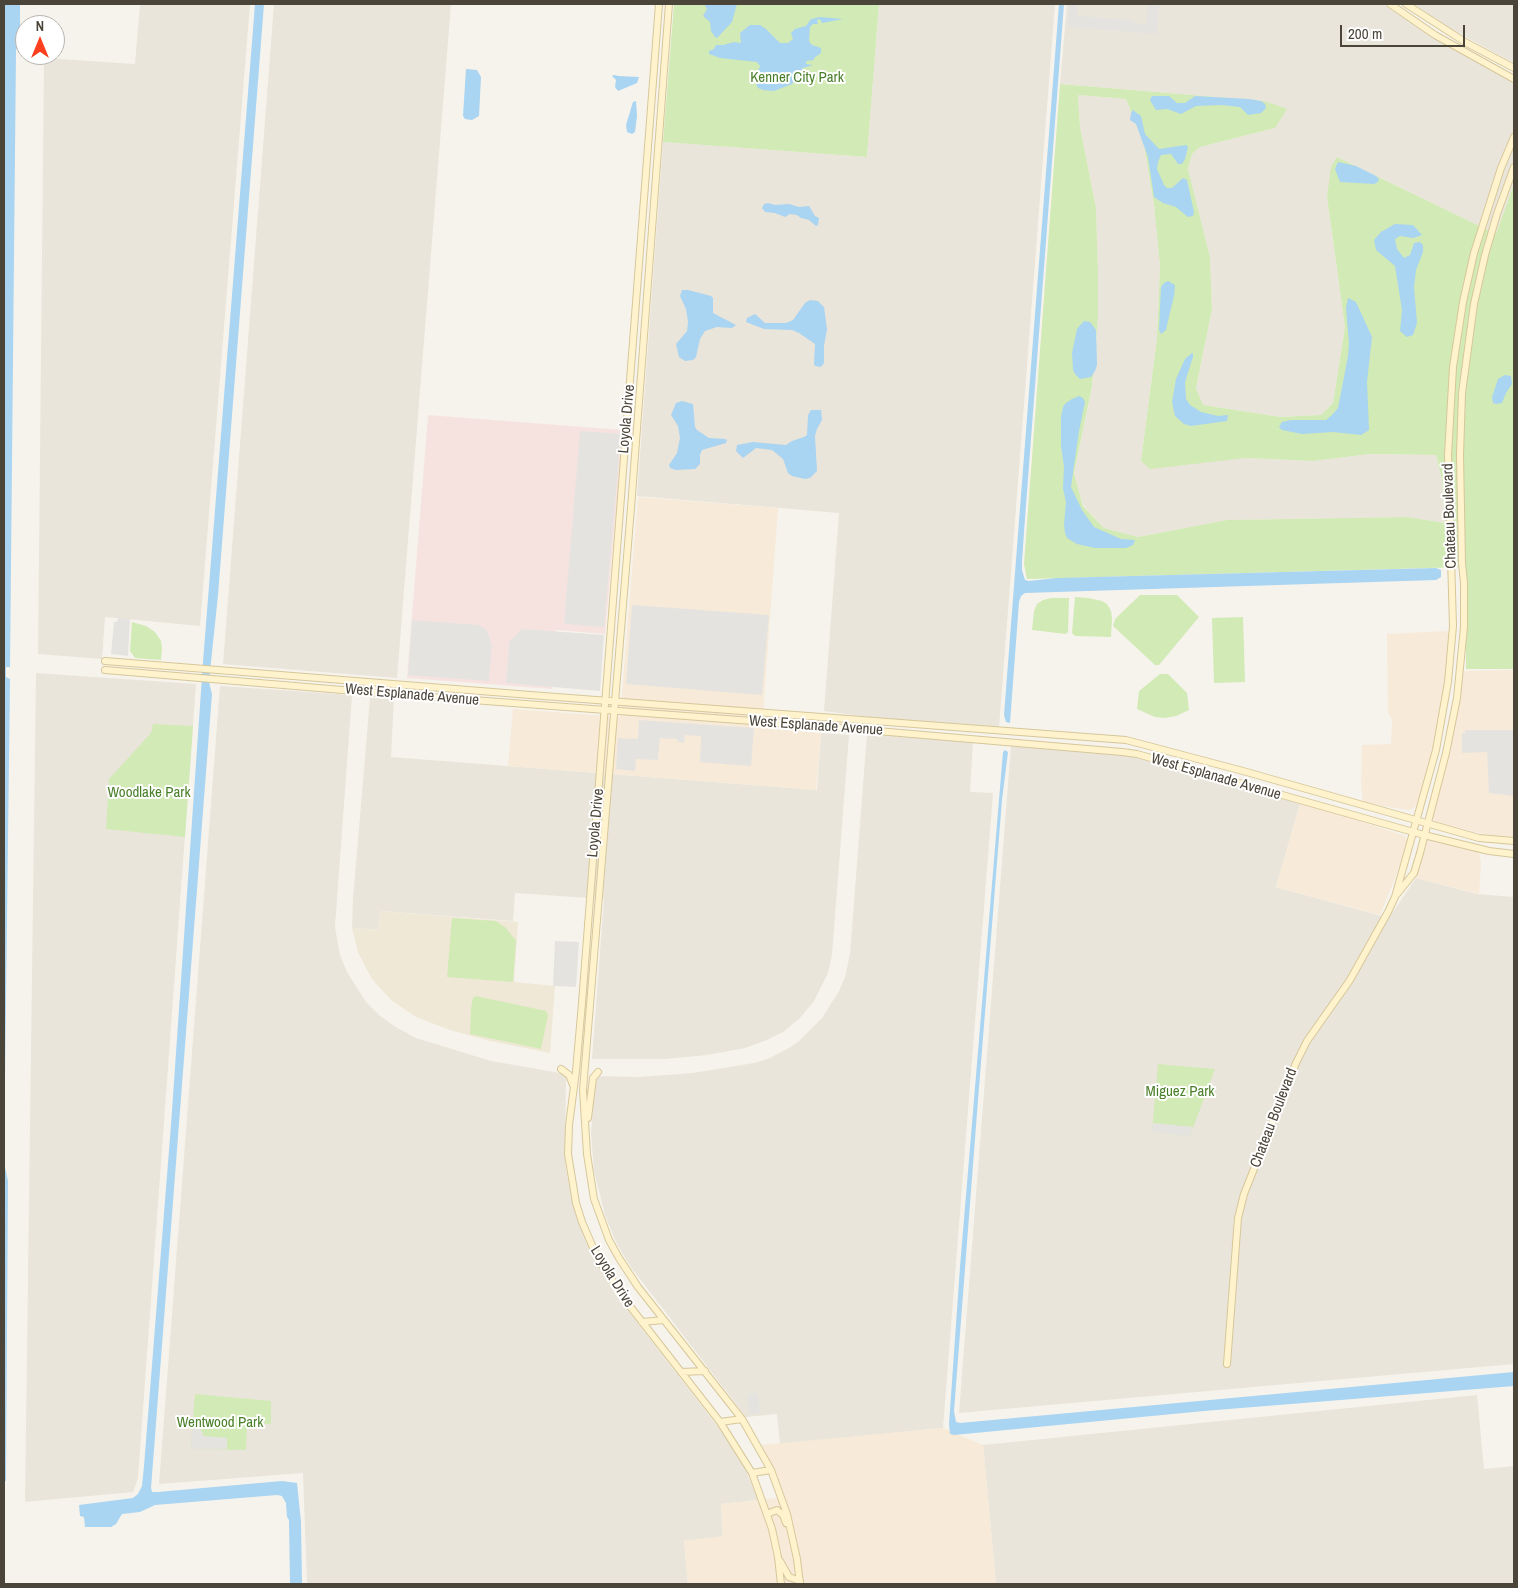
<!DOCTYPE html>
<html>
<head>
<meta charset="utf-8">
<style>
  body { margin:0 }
  #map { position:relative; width:1518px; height:1588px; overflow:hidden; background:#f6f3ec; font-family:"Archivo Narrow",sans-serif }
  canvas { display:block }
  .frame { position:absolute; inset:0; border:5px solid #4b4439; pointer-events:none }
  .north { position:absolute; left:15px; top:15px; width:50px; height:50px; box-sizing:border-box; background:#fff; border:1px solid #b7b4b0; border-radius:50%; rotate:0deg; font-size:14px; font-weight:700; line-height:20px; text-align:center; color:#4b4439 }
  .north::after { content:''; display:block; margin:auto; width:18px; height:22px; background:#fc3f1d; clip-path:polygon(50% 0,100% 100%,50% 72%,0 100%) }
  .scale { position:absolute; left:1340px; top:25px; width:125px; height:22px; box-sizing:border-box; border:2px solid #4b4439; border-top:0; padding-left:6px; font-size:15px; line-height:18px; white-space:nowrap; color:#4b4439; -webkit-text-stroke:4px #fff; paint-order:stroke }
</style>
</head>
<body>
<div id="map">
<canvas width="1518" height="1588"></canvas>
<div class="frame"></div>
<div class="north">N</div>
<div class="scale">200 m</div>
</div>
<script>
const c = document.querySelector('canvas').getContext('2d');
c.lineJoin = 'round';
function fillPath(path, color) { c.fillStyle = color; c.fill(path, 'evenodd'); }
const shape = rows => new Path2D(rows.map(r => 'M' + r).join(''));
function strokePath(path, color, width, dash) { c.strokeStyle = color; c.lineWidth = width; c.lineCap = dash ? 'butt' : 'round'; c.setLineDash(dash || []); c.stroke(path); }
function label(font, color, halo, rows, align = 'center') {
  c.font = font + ' "Archivo Narrow",sans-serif'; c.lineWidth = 4; c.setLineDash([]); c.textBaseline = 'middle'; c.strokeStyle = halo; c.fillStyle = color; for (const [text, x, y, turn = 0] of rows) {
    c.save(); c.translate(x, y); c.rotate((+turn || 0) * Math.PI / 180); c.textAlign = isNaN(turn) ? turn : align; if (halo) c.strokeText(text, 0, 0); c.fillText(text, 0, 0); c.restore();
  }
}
fillPath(shape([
  [140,4,250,4,200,626,105,617,102,659,38,654,44,58,135,64],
  [274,4,451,4,397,678,223,664],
  [879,4,1055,4,999,727,868,717,824,711,839,513,637,496,663,142,867,157],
  [1067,4,1383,4,1433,38,1514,82,1514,184,1496,234,1337,157,1327,197,1345,327,1333,403,1321,415,1281,417,1203,405,1196,388,1212,309,1210,257,1188,169,1192,154,1200,147,1275,128,1264,101,1060,84],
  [1414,4,1514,4,1514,63,1451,29],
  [1078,95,1126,99,1144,145,1154,205,1160,266,1157,338,1141,461,1246,458,1313,461,1370,454,1436,455,1442,480,1445,523,1408,517,1227,520,1138,537,1104,528,1083,505,1074,473,1092,388,1098,317,1098,272,1096,208,1080,127],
  [36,673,196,684,138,1478,133,1492,25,1502],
  [220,686,352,695,335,927,340,955,347,972,366,1002,379,1015,394,1026,416,1038,491,1061,566,1074,565,1164,572,1201,583,1232,596,1262,615,1294,725,1436,744,1466,758,1500,721,1504,723,1537,684,1541,688,1584,307,1584,303,1473,159,1484],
  [370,698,394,699,391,757,817,790,821,733,849,735,832,955,828,973,814,1001,800,1018,783,1032,767,1040,745,1048,707,1055,666,1059,592,1059,604,899,515,893,513,921,380,911,379,930,352,928,353,899],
  [867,734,973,742,970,792,993,793,943,1428,780,1444,777,1414,746,1417,630,1266,616,1242,605,1215,594,1171,591,1134,595,1076,639,1077,693,1073,754,1063,770,1058,789,1048,799,1041,822,1018,839,991,845,977,850,954],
  [1011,746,1129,755,1300,804,1276,887,1389,918,1416,878,1477,894,1514,897,1514,1364,959,1413],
  [1477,1395,1484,1469,1514,1466,1514,1584,996,1584,983,1445]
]), '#eae5da');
fillPath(shape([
  [638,497,778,508,762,728,821,733,816,790,508,766,513,709,620,717],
  [1448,631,1450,633,1444,690,1434,745,1419,799,1414,808,1409,810,1363,803,1361,786,1362,745,1391,744,1392,720,1388,713,1387,634],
  [1514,670,1514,837,1484,834,1435,822,1432,817,1450,748,1464,671],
  [1300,804,1327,810,1405,836,1407,841,1401,863,1380,915,1276,887],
  [1430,839,1479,852,1481,864,1479,894,1416,878,1426,841],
  [943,1428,983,1445,996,1584,731,1584,731,1583,688,1584,684,1541,723,1536,721,1504,785,1497,775,1470,762,1445]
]), '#f7ead8');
fillPath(shape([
  [380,911,518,922,514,982,555,986,550,1053,490,1041,450,1030,416,1017,391,1000,372,979,366,968,358,952,352,928,379,930]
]), '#efe8d6');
fillPath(shape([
  [428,415,623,430,605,634,556,630,552,689,407,678]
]), '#f6e3e0');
fillPath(shape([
  [674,4,879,4,867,157,663,142],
  [1060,84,1264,101,1287,109,1275,128,1200,147,1192,154,1188,169,1210,257,1212,309,1196,388,1203,405,1281,417,1321,415,1333,403,1345,327,1327,197,1331,167,1337,157,1496,234,1514,184,1514,669,1466,669,1466,567,1027,579,1024,564],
  [1078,95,1126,99,1144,145,1154,205,1160,266,1157,338,1141,461,1150,469,1246,458,1313,461,1370,454,1436,455,1442,480,1445,523,1408,517,1227,520,1138,537,1104,528,1083,506,1074,473,1092,387,1098,317,1098,272,1096,208,1080,127],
  [1140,595,1177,595,1199,617,1159,665,1155,665,1113,626,1115,619],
  [1075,597,1088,598,1102,601,1107,604,1111,611,1112,618,1111,637,1075,636,1072,633],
  [1051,598,1069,598,1068,632,1066,634,1032,630,1034,611,1037,604,1043,600],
  [1243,617,1245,682,1214,683,1212,618],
  [132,622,146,626,155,632,161,641,162,649,161,660,135,658,130,651],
  [1160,674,1168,674,1187,693,1189,710,1176,716,1165,718,1155,717,1137,709,1139,691],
  [153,724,193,726,185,837,106,829,109,779,151,733],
  [452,918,496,921,506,928,516,941,513,982,447,977],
  [476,996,546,1011,548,1015,541,1049,470,1034,471,1009,473,998],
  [1158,1064,1215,1069,1190,1136,1152,1132],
  [195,1394,271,1401,271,1424,247,1423,246,1450,192,1449,191,1446]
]), '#d2eab5');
fillPath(shape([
  [1069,4,1077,4,1077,16,1133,20,1134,23,1146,24,1148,4,1159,4,1157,34,1068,27],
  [580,431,621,434,604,627,564,624],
  [632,605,769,615,762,695,626,684],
  [118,618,130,619,128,656,111,654,114,622,117,622],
  [412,620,478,625,487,630,492,646,489,681,408,675],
  [522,629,604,635,600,691,506,683,509,642],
  [639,720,754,728,751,766,700,762,701,736,685,735,684,743,678,742,677,739,660,738,658,760,636,759,635,771,616,769,618,738,638,739],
  [1465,730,1514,730,1514,796,1489,793,1487,752,1462,753,1462,733,1465,733],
  [555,941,579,942,576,987,553,986],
  [1153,1123,1193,1127,1190,1136,1152,1132],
  [758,1393,760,1413,749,1414,747,1394],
  [193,1419,200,1420,199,1426,204,1436,227,1438,227,1449,192,1449,191,1446]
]), '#e5e3e0');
fillPath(shape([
  [4,4,20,4,20,43,16,50,10,667,6,667,6,677,10,679,4,1162,8,1181,6,1481,4,1481],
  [255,4,264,4,218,595,211,662,209,682,212,694,151,1488,152,1492,158,1492,282,1481,297,1483,301,1522,302,1584,290,1584,289,1520,287,1517,286,1503,282,1496,277,1495,155,1505,140,1512,122,1514,116,1524,111,1527,85,1527,84,1517,80,1516,79,1505,133,1498,138,1494,142,1486,144,1466,171,1125,203,662],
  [704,4,737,4,732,22,717,38,715,37,711,31,710,22,703,16,707,9],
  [1059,4,1064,4,1025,518,1022,561,1022,570,1025,580,1029,581,1057,578,1436,568,1441,570,1441,577,1436,580,1025,593,1021,596,1019,602,1010,723,1006,722,1004,715],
  [820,17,843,19,822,23,820,19,817,20,818,24,813,24,810,27,809,41,812,45,821,48,821,53,814,58,814,60,806,61,806,64,813,65,803,68,792,84,774,91,763,90,758,88,756,84,757,83,750,83,752,79,749,74,754,73,759,69,760,66,757,62,720,58,709,54,709,51,714,49,716,45,723,45,734,42,741,43,740,33,750,25,760,25,766,29,780,43,788,43,793,39,791,33,795,29,806,26,811,19],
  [466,69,477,70,481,77,479,116,472,120,465,119,463,116],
  [614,75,619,76,639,77,637,83,618,91,615,87,616,80,612,76],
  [1152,96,1169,96,1177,103,1185,103,1195,96,1249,99,1261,101,1265,104,1266,108,1261,113,1248,115,1240,107,1221,105,1196,106,1181,114,1167,109,1156,110,1150,100],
  [636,101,637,116,635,132,632,134,627,132,626,125,633,102],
  [1134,109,1134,111,1141,116,1145,134,1159,149,1186,145,1188,147,1185,159,1182,164,1178,164,1171,154,1161,155,1158,162,1157,169,1164,185,1167,188,1172,188,1183,178,1187,180,1194,212,1193,216,1188,217,1176,207,1163,203,1154,197,1148,157,1136,124,1130,120,1131,113],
  [1338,162,1356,166,1376,176,1379,179,1378,182,1374,184,1340,182,1335,169],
  [768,203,775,205,789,204,799,207,809,206,815,216,819,218,818,225,816,226,809,220,801,218,797,215,790,214,785,217,775,213,765,212,762,208,764,204],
  [1395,224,1413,225,1422,235,1413,238,1400,236,1395,239,1397,249,1404,258,1410,255,1414,243,1420,242,1423,245,1423,252,1416,270,1414,287,1417,323,1413,335,1407,337,1400,331,1402,310,1395,266,1376,250,1374,240,1381,232],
  [1168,281,1175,285,1174,296,1167,325,1166,330,1161,334,1159,330,1161,287,1164,283],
  [682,290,688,290,711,296,713,298,713,313,736,325,732,328,717,327,705,331,700,339,696,357,693,360,685,361,679,357,676,344,687,331,688,322,686,309,680,296],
  [1348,298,1356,302,1372,337,1367,382,1369,430,1361,435,1333,432,1302,434,1282,430,1279,427,1282,422,1291,420,1326,420,1332,415,1338,408,1348,356,1349,343,1346,308],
  [810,300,818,301,824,307,827,329,824,346,824,363,821,367,815,366,814,364,815,344,799,333,792,330,764,329,746,322,747,318,755,314,765,323,786,323,793,320,805,303],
  [1084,321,1090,322,1096,330,1097,365,1095,371,1091,377,1080,379,1075,374,1073,370,1072,353,1077,329],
  [1192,353,1193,353,1193,357,1185,382,1186,399,1190,405,1201,412,1218,416,1228,415,1227,421,1191,426,1184,424,1175,416,1172,402,1176,379,1185,359],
  [1505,375,1511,376,1512,384,1506,393,1502,403,1496,404,1493,403,1492,397,1498,379],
  [1079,396,1083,398,1085,402,1079,431,1071,487,1082,510,1094,527,1121,539,1135,540,1133,545,1126,548,1095,548,1077,544,1067,538,1065,533,1064,525,1066,502,1063,488,1064,467,1061,446,1061,417,1063,407,1066,403,1072,399],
  [682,401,693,404,695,427,697,430,709,438,725,439,727,440,726,443,702,450,700,455,700,464,695,469,676,470,670,468,669,465,677,453,680,438,678,426,671,415,676,403],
  [811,410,821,410,822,420,817,429,815,436,817,471,810,478,805,479,792,476,788,473,783,459,772,450,756,448,743,458,736,451,737,445,753,442,786,445,792,441,804,437,807,435,808,415],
  [1005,750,1008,752,1002,800,978,1100,954,1411,956,1422,960,1423,1514,1372,1514,1386,1204,1411,954,1435,950,1434,949,1424,960,1267,1003,752]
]), '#a9d4f2');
const secondary = shape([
  [659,4,582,1003,576,1071,569,1125,568,1154,576,1203,582,1222,598,1259,629,1305,720,1422,752,1473,772,1529,778,1557,781,1584],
  [669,4,631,508,583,1090,587,1154,594,1199,609,1240,619,1258,638,1287,742,1419,771,1470,787,1514,797,1559,800,1584],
  [1390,4,1435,35,1514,79],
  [1406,4,1465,42,1514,68],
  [105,661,543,696,1126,740,1243,771,1479,838,1514,841],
  [105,670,366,692,819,726,1122,752,1137,754,1424,835,1489,851,1514,854],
  [1397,894,1414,873,1420,853,1446,753,1457,698,1464,627,1464,583,1462,563,1460,455,1462,393,1474,304,1485,255,1497,214,1514,167],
  [561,1069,569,1075,573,1085],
  [588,1118,593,1078,598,1072],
  [642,1322,664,1320],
  [1227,1364,1238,1218,1244,1194,1296,1063,1307,1041,1350,980,1388,912,1395,897,1436,750,1448,682,1453,626,1448,455,1453,367,1463,302,1474,253,1501,168,1514,137],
  [681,1372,705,1371],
  [720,1422,742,1419],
  [752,1473,771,1470],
  [767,1514,777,1510,783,1515,786,1523],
  [780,1561,789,1577,800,1581]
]);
strokePath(secondary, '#d6c79b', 8);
strokePath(secondary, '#fff3cd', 6);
label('15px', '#4a7f2a', '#fff', [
  ["Kenner City Park",797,78],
  ["Woodlake Park",149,793],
  ["Miguez Park",1180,1092],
  ["Wentwood Park",220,1423]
]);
label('15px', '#4b4439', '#fff', [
  ["Loyola Drive",627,419,-85],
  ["Chateau Boulevard",1450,516,-92],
  ["West Esplanade Avenue",412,695,5],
  ["West Esplanade Avenue",816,726,4],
  ["West Esplanade Avenue",1216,777,16],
  ["Loyola Drive",596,823,-85],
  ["Chateau Boulevard",1274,1118,-69],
  ["Loyola Drive",612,1277,58]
]);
</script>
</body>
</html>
